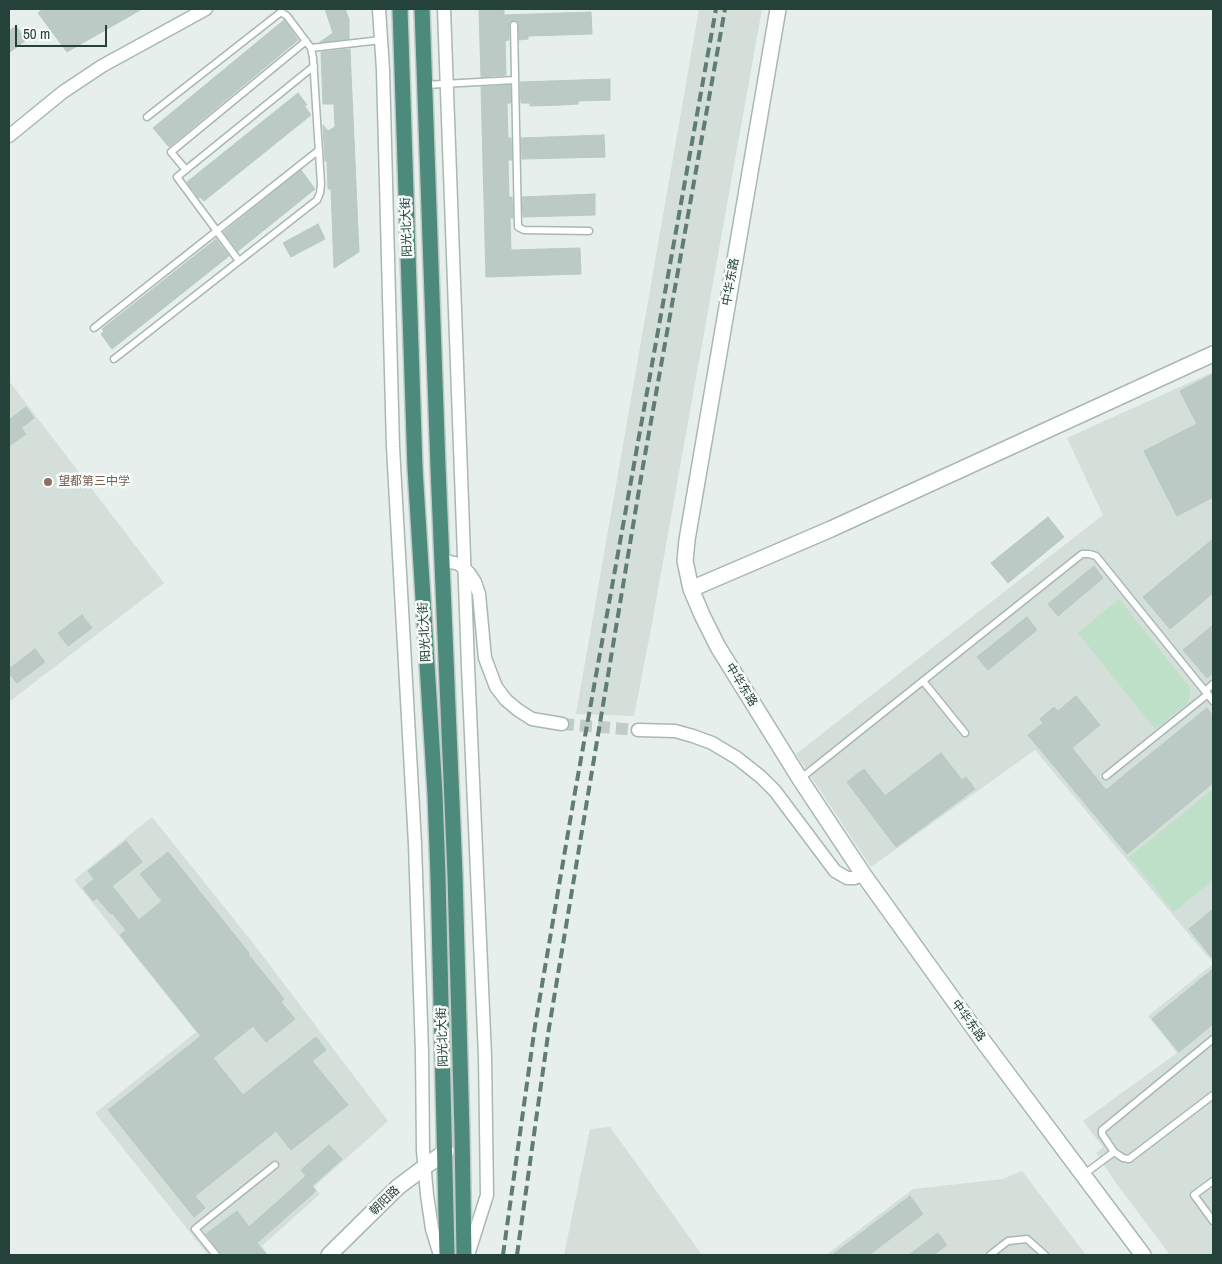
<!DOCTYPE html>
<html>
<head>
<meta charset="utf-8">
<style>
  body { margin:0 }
  #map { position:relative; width:1222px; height:1264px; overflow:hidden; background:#e6efeb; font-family:"Archivo Narrow",sans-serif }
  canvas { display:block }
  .frame { position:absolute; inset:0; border:10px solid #24423a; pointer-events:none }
  .scale { position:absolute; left:15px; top:25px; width:92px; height:22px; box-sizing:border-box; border:2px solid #24423a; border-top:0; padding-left:6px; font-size:15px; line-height:18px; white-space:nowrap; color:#24423a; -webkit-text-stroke:4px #f7fbf9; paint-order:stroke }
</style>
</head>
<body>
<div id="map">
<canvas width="1222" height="1264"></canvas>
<div class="frame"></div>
<div class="scale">50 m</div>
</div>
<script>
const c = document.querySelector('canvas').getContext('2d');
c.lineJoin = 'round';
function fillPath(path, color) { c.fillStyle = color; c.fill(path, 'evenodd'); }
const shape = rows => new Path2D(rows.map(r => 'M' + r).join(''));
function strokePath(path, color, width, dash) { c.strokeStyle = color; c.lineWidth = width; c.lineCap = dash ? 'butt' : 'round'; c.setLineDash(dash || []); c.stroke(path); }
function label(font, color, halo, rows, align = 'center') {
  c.font = font + ' "Archivo Narrow","Noto Sans SC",sans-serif'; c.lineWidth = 5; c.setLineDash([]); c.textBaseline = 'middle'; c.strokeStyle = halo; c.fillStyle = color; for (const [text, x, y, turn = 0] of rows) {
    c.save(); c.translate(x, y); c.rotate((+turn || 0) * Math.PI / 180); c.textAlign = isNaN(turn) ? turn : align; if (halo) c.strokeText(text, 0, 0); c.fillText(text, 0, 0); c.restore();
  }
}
fillPath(shape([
  [699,9,762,9,651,629,634,716,576,714],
  [1213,372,1213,963,1035,750,871,867,796,754,1103,515,1067,438],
  [9,381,164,583,9,702],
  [152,817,253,943,388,1121,314,1187,320,1194,262,1246,268,1255,208,1255,95,1113,196,1032,74,880],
  [1213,964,1213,1255,1170,1255,1116,1183,1096,1153,1103,1147,1083,1121,1177,1053,1148,1016],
  [610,1127,649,1181,702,1255,564,1255,590,1129],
  [1022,1171,1086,1255,826,1255,913,1189,1003,1179]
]), '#d4dfda');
fillPath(shape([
  [1119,599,1191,689,1188,703,1155,729,1078,633],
  [1213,789,1213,880,1174,912,1129,857]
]), '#bfe0c8');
const building = shape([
  [43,9,142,9,67,52,38,13,43,9],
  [325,9,345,9,349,19,349,39,320,42,333,33,325,9],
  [479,9,504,9,504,15,591,12,592,34,528,36,528,39,519,40,518,23,516,20,512,21,509,25,509,40,505,41,506,75,481,77,479,9],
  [284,20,298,40,169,147,153,128,284,20],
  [16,26,26,40,9,53,9,31,16,26],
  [350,49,359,252,334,268,331,189,328,189,327,161,325,161,323,125,328,131,335,127,334,104,323,104,321,52,350,49],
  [610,79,610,100,578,101,578,104,562,105,530,106,530,103,521,103,520,82,610,79],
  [510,85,511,103,507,103,508,138,511,138,512,160,508,160,509,197,512,197,513,218,510,218,511,250,580,248,581,274,486,277,481,87,510,85],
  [298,93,307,105,304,105,311,115,204,201,200,197,199,198,187,182,298,93],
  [604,135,605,157,522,159,521,138,604,135],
  [301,170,315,189,238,251,224,232,301,170],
  [595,194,595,215,523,217,522,197,595,194],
  [318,224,325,239,291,257,283,243,318,224],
  [216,239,229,256,112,349,101,334,104,331,102,329,216,239],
  [1213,374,1213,497,1177,516,1144,451,1197,424,1180,391,1213,374],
  [26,407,34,418,21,428,26,434,9,446,9,420,26,407],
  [1048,517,1064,537,1008,583,991,563,1048,517],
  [1213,539,1213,593,1170,629,1143,597,1213,539],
  [1094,566,1103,578,1058,616,1048,604,1094,566],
  [82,615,92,628,68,646,58,633,82,615],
  [1027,617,1037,630,988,670,977,657,1027,617],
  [1213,625,1213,673,1207,678,1183,650,1213,625],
  [35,649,45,662,17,683,9,673,9,669,35,649],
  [1076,696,1100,725,1072,748,1106,790,1207,708,1213,716,1213,783,1127,854,1028,735,1043,723,1040,719,1054,707,1058,711,1076,696],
  [941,753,962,780,966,777,975,789,896,847,847,782,864,769,885,796,941,753],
  [126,841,142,862,112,886,139,920,162,901,140,874,168,852,249,953,248,954,284,999,281,1002,295,1019,266,1042,253,1026,213,1058,243,1095,316,1037,326,1050,312,1061,348,1105,291,1150,276,1131,195,1196,205,1208,194,1217,108,1110,201,1036,120,935,126,930,112,913,111,914,97,898,93,901,83,888,94,879,88,871,126,841],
  [1213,909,1213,959,1189,929,1213,909],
  [1213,969,1213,1024,1179,1052,1152,1019,1213,969],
  [329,1145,342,1159,312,1186,316,1191,257,1243,267,1255,222,1255,206,1234,237,1211,249,1227,306,1176,301,1170,329,1145],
  [910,1196,923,1214,869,1255,832,1255,910,1196],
  [938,1233,947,1245,933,1255,909,1255,938,1233]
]);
fillPath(building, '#bbcac4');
strokePath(building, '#b8c9c2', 1);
strokePath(shape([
  [562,724,638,730]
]), '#bfccc8', 12, [12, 6]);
const service = shape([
  [514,25,518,227,524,230,589,231],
  [311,48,381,40],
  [425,85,515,80],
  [186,170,171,152,306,41],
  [239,261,177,177,314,66],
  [94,328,319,150],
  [114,359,317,200,320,193,321,184,313,58,311,48,287,16,281,12,147,117],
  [923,681,965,733],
  [1205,691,1213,684],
  [1106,776,1208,694],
  [800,779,1082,554,1089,554,1096,556,1213,701],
  [1213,1039,1102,1130,1102,1134,1114,1152,1123,1158,1129,1159,1213,1095],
  [1083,1175,1114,1152],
  [1213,1181,1194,1195,1213,1221],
  [216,1255,195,1229,275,1165],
  [990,1255,1008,1241,1027,1239,1045,1255]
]);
const minor = shape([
  [379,9,383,70,393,447,415,844,422,1052,423,1150,427,1195,432,1229,440,1255],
  [444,9,468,666,485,1056,487,1195,468,1255],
  [9,136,63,92,102,66,206,9],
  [442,560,459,564,469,573,475,582,479,594,485,658,496,687,506,700,518,710,532,719,562,724],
  [638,730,675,731,693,736,712,743,737,758,761,777,775,791,835,871,847,878,855,878,863,874]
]);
const tertiary = shape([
  [778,9,687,540,685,561,691,589,702,615,718,647,800,779,863,874,983,1041,1143,1255],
  [691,589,831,529,1213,354],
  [329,1255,398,1187,446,1151]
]);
const trunk = shape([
  [400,9,415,468,435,794,438,876,447,1255],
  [422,9,438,467,455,875,462,1133,464,1255]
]);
strokePath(service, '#a8b8b2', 9);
strokePath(minor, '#a8b8b2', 15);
strokePath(tertiary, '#a8b8b2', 18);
strokePath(trunk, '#c2cac8', 18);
strokePath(service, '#fff', 6);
strokePath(minor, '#fff', 12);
strokePath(tertiary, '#fff', 15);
strokePath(trunk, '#4c8a7c', 15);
strokePath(shape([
  [503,1255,535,1026,575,792,716,9],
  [517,1255,549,1028,643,466,725,9]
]), '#5f7d75', 4, [10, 5]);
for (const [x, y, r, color] of [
  [48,482,5,"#8d6e63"]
]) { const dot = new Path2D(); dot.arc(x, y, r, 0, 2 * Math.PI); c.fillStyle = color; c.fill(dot); strokePath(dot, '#f7fbf9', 2); }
label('12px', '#24423a', '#f7fbf9', [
  ["阳光北大街",407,227,-92],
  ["中华东路",731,282,-80],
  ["阳光北大街",425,632,-93],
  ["中华东路",741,685,58],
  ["中华东路",968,1021,54],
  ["阳光北大街",443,1037,-92],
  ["朝阳路",385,1201,-44]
]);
label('12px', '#785e54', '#f7fbf9', [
  ["望都第三中学",58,482]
], 'left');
</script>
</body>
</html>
